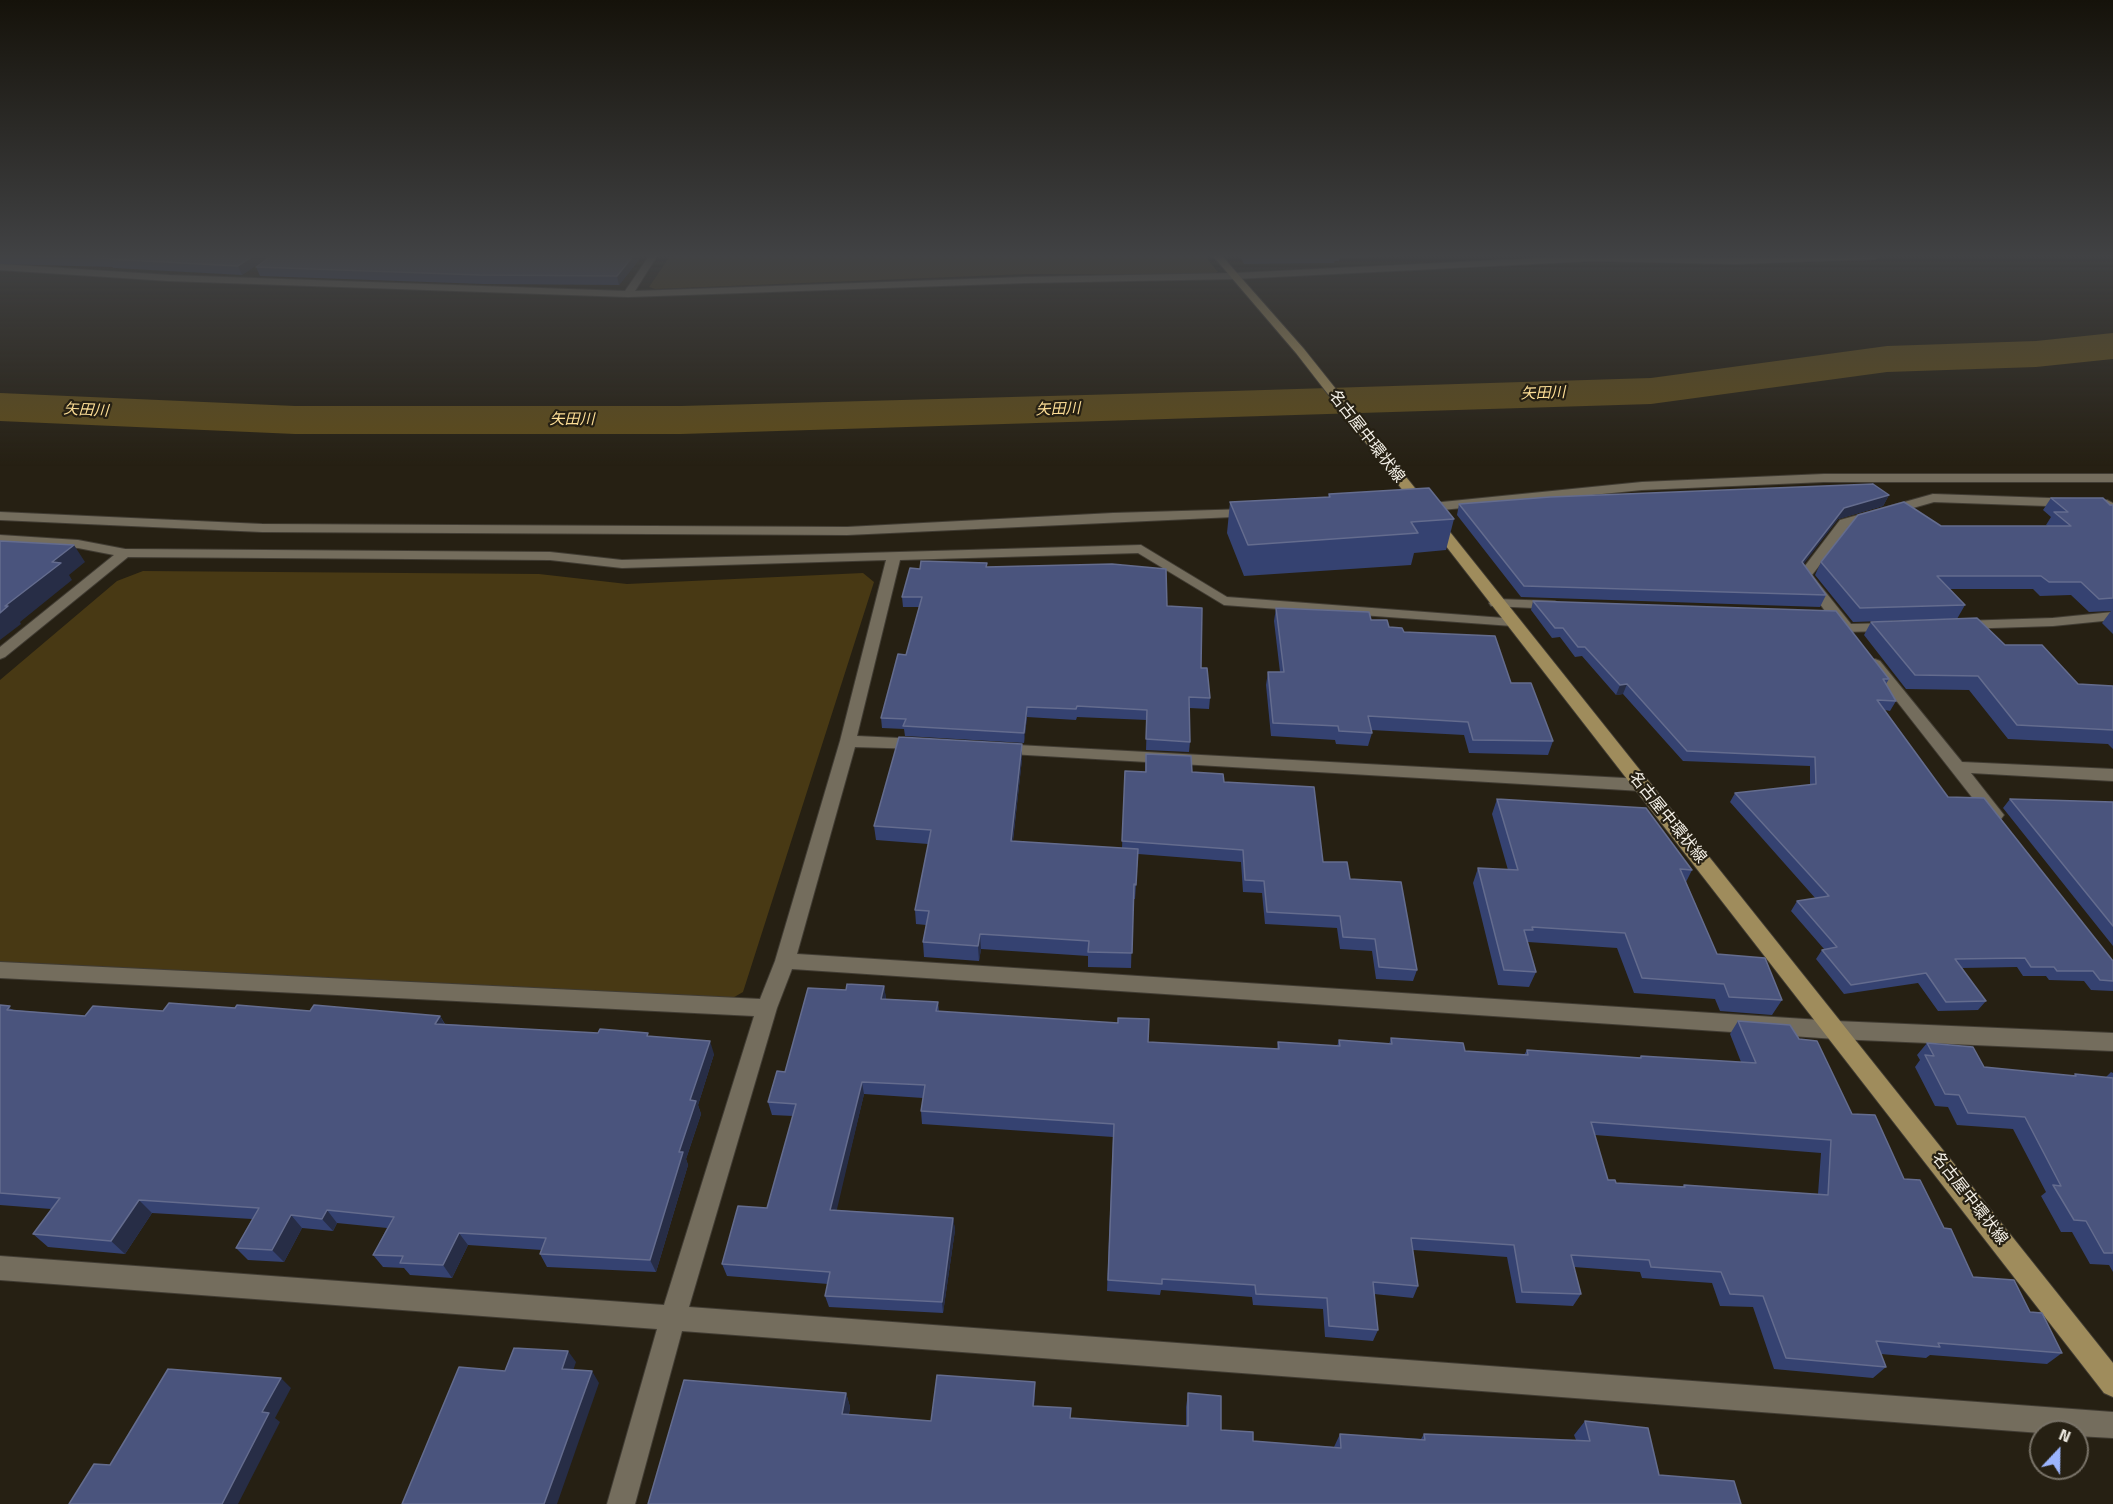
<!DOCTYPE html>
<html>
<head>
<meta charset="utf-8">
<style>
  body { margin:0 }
  #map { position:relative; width:2113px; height:1504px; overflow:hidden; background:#262013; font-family:"Titillium Web",sans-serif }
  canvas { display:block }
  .north { position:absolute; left:2029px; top:1420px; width:60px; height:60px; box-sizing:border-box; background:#262013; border:2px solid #787267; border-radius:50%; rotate:22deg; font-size:16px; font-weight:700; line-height:24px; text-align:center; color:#f2eee5 }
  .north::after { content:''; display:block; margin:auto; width:21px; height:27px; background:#9bb4fd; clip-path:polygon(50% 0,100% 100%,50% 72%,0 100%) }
</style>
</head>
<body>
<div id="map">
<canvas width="2113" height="1504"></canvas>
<div class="north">N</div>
</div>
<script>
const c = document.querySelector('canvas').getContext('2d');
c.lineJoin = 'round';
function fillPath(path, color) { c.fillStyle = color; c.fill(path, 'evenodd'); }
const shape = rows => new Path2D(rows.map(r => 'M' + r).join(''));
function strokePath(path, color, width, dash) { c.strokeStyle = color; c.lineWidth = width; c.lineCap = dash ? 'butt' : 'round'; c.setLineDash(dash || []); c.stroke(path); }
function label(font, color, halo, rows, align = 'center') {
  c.font = font + ' "Titillium Web","Noto Sans JP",sans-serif'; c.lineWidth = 4.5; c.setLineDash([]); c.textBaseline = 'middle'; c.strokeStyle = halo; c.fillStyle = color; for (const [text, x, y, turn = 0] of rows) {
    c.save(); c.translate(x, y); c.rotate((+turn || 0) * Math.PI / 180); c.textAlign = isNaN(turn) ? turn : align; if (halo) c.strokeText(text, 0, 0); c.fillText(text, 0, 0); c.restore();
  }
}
fillPath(shape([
  [670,256,1205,256,1218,272,1211,275,1027,274,655,289,649,287],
  [143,571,539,574,627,584,863,573,874,582,743,992,724,1003,0,964,0,680,117,581]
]), '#483914');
fillPath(shape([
  [2113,333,2113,359,2036,367,1887,372,1651,404,681,434,295,434,0,421,0,393,295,406,681,406,1232,391,1651,378,1887,346,2036,341,2113,333]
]), '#5f4c19');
const minor = shape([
  [649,256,657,256,635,291,1026,277,1235,273,1585,256,1736,258,1879,256,1875,259,1736,264,1592,261,1235,279,1026,283,628,297,169,281,0,270,0,264,169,275,625,291,649,256],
  [1824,474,2113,474,2113,482,1824,482,1642,490,1422,512,1416,508,1422,504,1642,482,1824,474],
  [1933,494,2107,500,2113,503,2113,513,2104,508,1934,502,1850,526,1812,575,1851,624,1891,623,1898,627,1891,631,1841,632,1798,575,1840,520,1933,494],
  [1249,509,1254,510,1255,513,1254,516,847,535,262,532,0,520,0,512,262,524,847,527,1113,513,1249,509],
  [0,535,78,540,125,549,550,552,622,560,1141,545,1227,597,1517,619,1519,622,1512,626,1224,605,1138,553,900,560,857,736,919,739,925,740,927,744,925,748,919,749,855,747,797,954,1836,1021,2113,1033,2113,1051,1836,1039,792,969,777,1008,689,1307,2113,1412,2113,1438,2077,1436,2077,1432,2041,1433,682,1331,635,1504,607,1504,657,1329,0,1280,0,1256,664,1305,754,1016,0,978,0,962,760,999,775,961,840,741,886,560,622,568,550,560,128,557,5,657,0,659,0,647,114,555,78,548,0,543,0,535],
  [1496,599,1555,601,1562,605,1555,609,1491,606,1489,603,1496,599],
  [2113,612,2113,620,2053,626,1961,629,1954,625,1961,621,2053,618,2113,612],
  [1875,659,1880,661,1962,762,2113,769,2113,781,1971,773,2004,815,2001,819,1995,821,1989,819,1870,667,1867,664,1870,661,1875,659],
  [999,744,1642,779,1648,781,1651,785,1648,789,1642,791,993,753,991,749,993,745,999,744]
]);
const primary = shape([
  [1213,256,1222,256,1304,349,2113,1363,2113,1397,2104,1393,1296,353,1213,256]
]);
strokePath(minor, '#413c33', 2);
strokePath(primary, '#413c33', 2);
fillPath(minor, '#746d5d');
fillPath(primary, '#9f8c5c');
fillPath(shape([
  [0,256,270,256,242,275,113,268,113,267,0,264],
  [271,256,642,256,619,285,483,284,260,276,256,267],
  [1240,256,1405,256,1340,258,1339,261,1334,261,1334,263,1244,264],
  [1329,494,1454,519,1446,550,1414,553,1411,565,1244,576,1227,533,1230,502,1328,497],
  [1889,495,1883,506,1838,519,1803,564,1826,595,1820,607,1521,597,1457,515,1459,504],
  [2051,498,2113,505,2113,634,2102,623,2111,611,2089,612,2071,595,2040,596,2033,589,1949,589,1965,605,1957,619,2078,684,2113,686,2113,749,2108,744,2008,739,1969,690,1906,689,1864,635,1871,622,1950,619,1853,622,1815,575,1821,562,1941,526,2048,526,2046,525,2051,517,2043,510],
  [987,567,1167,606,1201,668,1210,698,1209,709,1189,708,1190,742,1189,752,1146,750,1147,720,1077,717,1076,720,1027,717,1024,743,905,736,904,729,882,728,881,718,906,655,919,607,903,607,902,597,920,569],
  [1533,601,1889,679,1886,684,1896,701,1890,711,1885,710,1948,797,2113,961,2113,991,2091,990,2084,981,2049,980,2046,976,2023,976,2017,967,1962,968,1986,1001,1978,1010,1938,1011,1918,983,1844,994,1816,959,1822,950,1824,949,1791,911,1797,901,1816,899,1730,802,1735,793,1810,785,1810,766,1683,761,1623,694,1616,695,1582,656,1575,657,1560,637,1552,638,1531,610],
  [1276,608,1371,620,1404,632,1511,683,1553,741,1548,755,1469,753,1464,735,1371,730,1372,733,1368,746,1336,744,1335,740,1271,736,1266,685,1268,672,1280,672,1274,621],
  [1146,754,1192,772,1224,782,1323,862,1350,879,1417,970,1413,981,1376,979,1372,951,1340,949,1337,928,1265,924,1262,893,1243,892,1241,862,1138,854,1135,899,1133,899,1131,968,1088,967,1088,956,981,949,979,961,924,957,923,942,926,925,916,924,915,910,928,844,876,840,874,826,1022,759,1013,841,1122,848,1125,771,1145,772],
  [1497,799,1692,870,1686,882,1717,954,1782,1000,1772,1015,1720,1011,1715,999,1634,993,1617,948,1528,942,1528,944,1536,972,1529,987,1498,985,1473,883,1478,868,1508,870,1492,814],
  [2010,799,2113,802,2113,946,2003,808],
  [884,986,886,999,938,1002,939,1012,1148,1042,1277,1049,1278,1042,1337,1046,1339,1040,1389,1044,1391,1038,1465,1051,1524,1055,1527,1050,1639,1058,1641,1056,1741,1062,1730,1034,1738,1021,1799,1039,1852,1114,1944,1228,1973,1277,2030,1312,2062,1353,2047,1364,1930,1355,1926,1358,1881,1354,1886,1367,1873,1378,1774,1369,1753,1307,1720,1306,1712,1283,1642,1278,1640,1272,1574,1267,1581,1294,1573,1306,1516,1303,1507,1257,1413,1250,1418,1286,1413,1298,1374,1294,1378,1330,1373,1341,1325,1337,1323,1309,1253,1305,1252,1297,1161,1290,1160,1295,1107,1291,1113,1137,922,1124,921,1111,923,1098,864,1094,836,1210,953,1218,955,1230,943,1313,829,1307,825,1296,828,1284,727,1276,722,1264,767,1208,793,1116,772,1115,768,1102,785,1072,846,990],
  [1595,1135,1821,1153,1818,1194,1684,1185,1682,1187,1616,1183,1608,1180],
  [0,1005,14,1010,85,1016,235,1008,440,1016,445,1024,650,1037,714,1054,698,1105,701,1114,686,1159,688,1165,656,1272,547,1267,540,1254,542,1250,468,1245,452,1278,410,1275,404,1268,383,1267,373,1255,387,1228,337,1223,333,1231,302,1228,284,1262,248,1260,236,1248,252,1219,152,1213,125,1254,48,1247,33,1234,51,1209,0,1205],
  [1927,1043,1984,1067,2074,1076,2075,1074,2106,1077,2111,1072,2113,1073,2113,1272,2109,1265,2090,1264,2072,1232,2061,1232,2041,1196,2046,1192,2013,1129,1957,1125,1948,1107,1935,1106,1915,1067,1920,1060,1917,1055],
  [1035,1382,1034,1406,1071,1418,1186,1426,1186,1407,1188,1393,1221,1430,1253,1441,1334,1447,1340,1434,1421,1439,1424,1434,1576,1440,1574,1435,1585,1421,1659,1475,648,1504,846,1393,850,1407,849,1414,931,1421]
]), '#354271');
fillPath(shape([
  [253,256,270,256,242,275,238,266],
  [633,256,642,256,619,285,617,276],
  [1889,495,1883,506,1838,519,1796,574,1802,562,1844,508],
  [74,545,85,562,69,575,72,580,20,622,21,624,0,640,0,613,5,606,52,562],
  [1627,684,1623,694,1616,695,1620,685],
  [1027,707,1027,717,1024,743,1024,733],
  [1022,744,1022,759,1011,856,1011,841],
  [980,934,981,949,979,961,978,946],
  [884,986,886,999,881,999],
  [440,1016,447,1029,435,1024],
  [710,1041,714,1054,698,1105,701,1114,686,1159,688,1165,656,1272,650,1260,679,1152,690,1100],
  [862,1082,864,1094,834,1222,830,1210],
  [139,1200,152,1213,125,1254,111,1241],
  [327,1210,337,1223,333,1231,322,1219],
  [291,1215,302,1228,284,1262,272,1250],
  [953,1218,955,1230,943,1313,942,1302],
  [459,1233,468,1245,452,1278,443,1265],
  [568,1351,576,1362,570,1380,562,1369],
  [592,1371,599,1383,557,1504,544,1504],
  [281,1378,291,1388,275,1418,280,1422,238,1504,222,1504,262,1412],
  [1035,1382,1035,1396,1033,1420,1033,1406],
  [846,1393,850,1407,846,1427,842,1414]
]), '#272d46');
const building = shape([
  [33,256,253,256,238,266,109,259,111,258,33,256],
  [271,256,633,256,617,276,480,275,256,267,271,256],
  [1873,484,1889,495,1844,508,1802,562,1826,595,1524,586,1459,504,1550,497,1873,484],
  [1429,488,1454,519,1411,522,1418,533,1248,545,1230,502,1330,497,1329,494,1429,488],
  [2051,498,2103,498,2110,505,2113,505,2113,598,2099,599,2081,582,2049,582,2041,576,1937,576,1965,605,1860,608,1821,562,1858,515,1904,502,1941,526,2071,526,2054,512,2068,512,2051,498],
  [0,541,74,545,52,562,61,563,5,606,8,606,0,613,0,541],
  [921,561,987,563,986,567,1112,564,1166,569,1167,606,1202,608,1201,668,1207,668,1210,698,1189,697,1190,742,1146,739,1147,710,1077,706,1076,709,1027,707,1024,733,903,726,906,719,881,718,898,654,906,655,922,597,902,597,910,568,920,569,921,561],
  [1533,601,1836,611,1889,679,1883,679,1896,701,1877,700,1948,797,1984,798,2113,961,2113,981,2100,980,2093,971,2057,971,2054,967,2031,967,2025,958,1955,959,1986,1001,1946,1002,1926,973,1851,985,1822,950,1837,947,1797,901,1829,896,1735,793,1816,784,1815,757,1687,751,1627,684,1620,685,1585,647,1578,647,1563,628,1555,628,1533,601],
  [1276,608,1369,612,1371,620,1387,620,1389,627,1402,628,1404,632,1495,636,1511,683,1531,683,1553,741,1473,740,1468,722,1368,716,1372,733,1339,731,1338,726,1273,723,1268,672,1284,672,1276,608],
  [1977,618,2005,645,2042,645,2078,684,2113,686,2113,730,2017,725,1978,676,1915,675,1871,622,1977,618],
  [899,737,1022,744,1011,841,1138,849,1136,885,1134,884,1132,953,1088,952,1089,941,980,934,978,946,923,942,929,911,915,910,931,830,874,826,899,737],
  [1146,754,1191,756,1192,772,1223,774,1224,782,1314,787,1323,862,1347,862,1350,879,1401,882,1417,970,1379,967,1375,939,1343,937,1340,916,1267,912,1264,881,1245,880,1243,850,1122,841,1125,771,1146,772,1146,754],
  [1497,799,1646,808,1692,870,1680,869,1717,954,1765,958,1782,1000,1729,997,1724,984,1642,978,1625,933,1532,927,1533,930,1524,930,1536,972,1504,970,1478,868,1518,870,1497,799],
  [2010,799,2113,802,2113,926,2010,799],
  [847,984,884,986,881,999,938,1002,936,1011,1118,1023,1118,1018,1149,1019,1148,1042,1279,1049,1278,1042,1340,1046,1339,1040,1392,1044,1391,1038,1463,1043,1465,1051,1528,1055,1527,1050,1641,1058,1641,1056,1756,1063,1738,1021,1790,1025,1799,1039,1817,1041,1852,1114,1875,1115,1904,1179,1920,1180,1944,1228,1951,1229,1973,1277,2014,1280,2030,1312,2042,1313,2062,1353,1938,1343,1940,1347,1876,1341,1886,1367,1786,1358,1763,1296,1730,1294,1721,1272,1651,1267,1649,1260,1571,1255,1581,1294,1522,1292,1514,1245,1411,1238,1418,1286,1373,1282,1378,1330,1329,1326,1327,1298,1256,1294,1255,1285,1162,1279,1162,1284,1108,1280,1114,1124,921,1111,925,1085,862,1082,830,1210,953,1218,942,1302,825,1296,830,1272,722,1264,738,1206,767,1208,796,1104,768,1102,777,1071,785,1072,808,988,846,990,847,984],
  [1591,1122,1831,1140,1828,1195,1684,1185,1685,1187,1616,1183,1615,1180,1608,1180,1591,1122],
  [169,1003,235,1008,237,1005,310,1011,314,1005,440,1016,435,1024,598,1033,600,1029,648,1033,647,1036,710,1041,690,1100,696,1101,679,1152,683,1152,650,1260,540,1254,546,1238,459,1233,443,1265,400,1263,403,1256,373,1255,394,1217,327,1210,322,1219,291,1215,272,1250,236,1248,259,1208,139,1200,111,1241,33,1234,60,1198,0,1193,0,1005,10,1006,7,1010,85,1016,93,1006,163,1011,169,1003],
  [1927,1043,1973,1047,1984,1067,2076,1076,2075,1074,2113,1078,2113,1253,2104,1253,2086,1221,2074,1220,2053,1185,2061,1186,2025,1117,1968,1113,1959,1095,1945,1094,1925,1055,1934,1056,1927,1043],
  [514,1348,568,1351,562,1369,592,1371,544,1504,402,1504,459,1367,505,1371,514,1348],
  [168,1369,281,1378,262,1412,269,1413,222,1504,69,1504,94,1464,110,1465,168,1369],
  [937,1375,1035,1382,1033,1406,1071,1408,1070,1418,1141,1423,1188,1426,1188,1393,1221,1396,1221,1430,1253,1432,1253,1441,1341,1448,1340,1434,1425,1440,1424,1434,1590,1441,1585,1421,1648,1428,1659,1475,1734,1481,1741,1504,648,1504,684,1380,846,1393,842,1414,931,1421,937,1375]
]);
fillPath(building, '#4a547d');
strokePath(building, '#646c8e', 1.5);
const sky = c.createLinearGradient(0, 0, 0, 466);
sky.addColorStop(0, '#15120a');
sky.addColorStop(0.55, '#414244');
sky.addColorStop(1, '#41424400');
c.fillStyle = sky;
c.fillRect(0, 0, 2113, 466);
label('italic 15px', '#fdde96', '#262013', [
  ["矢田川",1543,394,-2],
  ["矢田川",1058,410,-2],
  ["矢田川",86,411,3],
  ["矢田川",572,420]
]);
label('16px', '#f2eee5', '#262013', [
  ["名古屋中環状線",1366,437,52],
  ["名古屋中環状線",1667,818,51],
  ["名古屋中環状線",1969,1199,52]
]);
</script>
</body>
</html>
